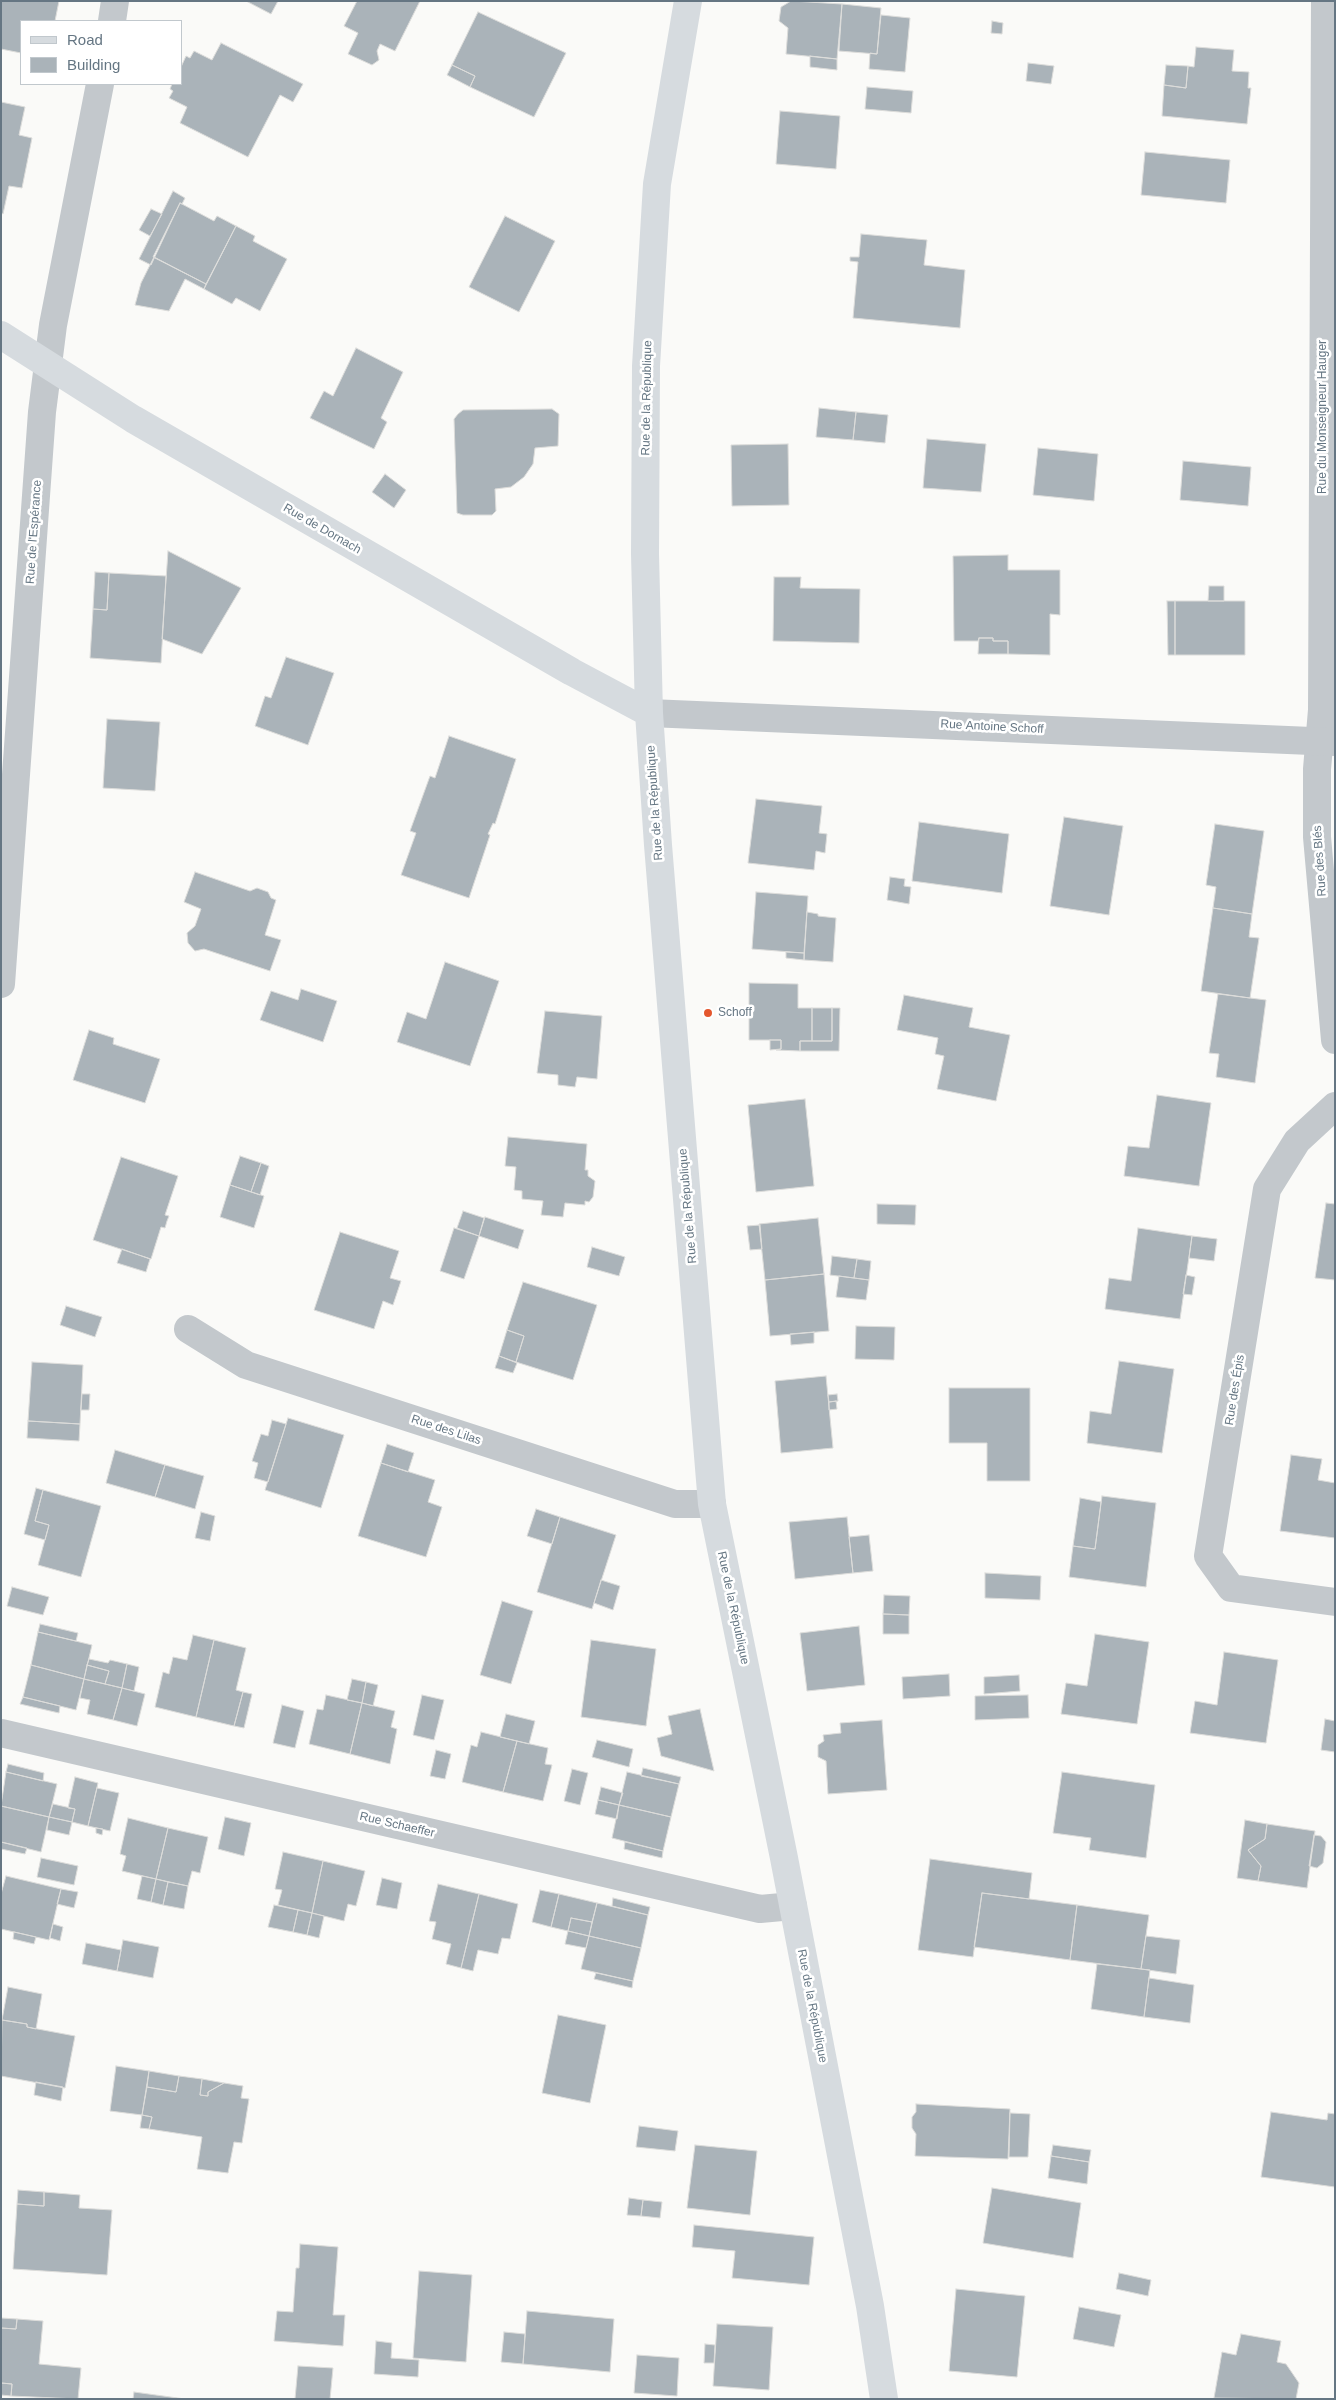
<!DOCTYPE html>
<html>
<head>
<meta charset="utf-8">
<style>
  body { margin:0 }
  #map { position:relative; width:1336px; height:2400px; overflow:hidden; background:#fafaf8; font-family:Helvetica,sans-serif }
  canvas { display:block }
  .frame { position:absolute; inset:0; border:2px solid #657683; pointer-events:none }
  .legend { position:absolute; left:20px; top:20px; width:162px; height:65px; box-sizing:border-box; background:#fff; border:1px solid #c1c8cd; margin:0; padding:6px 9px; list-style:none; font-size:15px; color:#657683 }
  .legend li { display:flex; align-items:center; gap:10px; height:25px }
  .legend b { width:25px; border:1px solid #c1c8cd }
</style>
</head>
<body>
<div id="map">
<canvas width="1336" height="2400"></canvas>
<div class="frame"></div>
<ul class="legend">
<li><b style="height:6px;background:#d6dbdf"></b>Road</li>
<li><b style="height:14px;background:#aab3b9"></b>Building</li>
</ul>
</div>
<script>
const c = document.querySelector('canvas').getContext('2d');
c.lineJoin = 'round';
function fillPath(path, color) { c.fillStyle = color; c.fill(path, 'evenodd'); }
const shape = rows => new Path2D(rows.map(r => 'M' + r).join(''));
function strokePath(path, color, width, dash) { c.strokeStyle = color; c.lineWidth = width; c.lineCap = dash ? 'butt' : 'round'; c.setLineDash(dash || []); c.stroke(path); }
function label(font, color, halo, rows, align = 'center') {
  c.font = font + ' Helvetica,sans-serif'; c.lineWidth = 5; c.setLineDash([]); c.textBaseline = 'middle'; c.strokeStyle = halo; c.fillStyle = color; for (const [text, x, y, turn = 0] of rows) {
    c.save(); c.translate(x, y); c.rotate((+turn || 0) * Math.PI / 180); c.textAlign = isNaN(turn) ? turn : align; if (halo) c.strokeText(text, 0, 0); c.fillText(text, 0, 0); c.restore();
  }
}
const building = shape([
  [1,1,59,1,55,21,21,21,21,53,1,49,1,1],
  [246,1,278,1,271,14,246,1],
  [357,1,420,1,395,51,380,44,377,51,379,60,372,65,348,54,358,33,344,26,357,1],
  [791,1,842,4,837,59,786,54,788,28,779,21,781,7,791,1],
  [842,4,881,8,877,54,839,51,842,4],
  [478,12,566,53,534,117,470,87,475,76,452,65,478,12],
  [881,15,910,18,905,72,869,69,870,53,877,54,881,15],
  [992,21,1003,23,1002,34,991,33,992,21],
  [221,43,303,84,293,102,280,95,248,157,180,123,187,107,169,98,173,91,170,89,172,84,181,84,181,67,186,56,190,58,194,51,212,60,221,43],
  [1196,47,1234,50,1232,71,1249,72,1248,88,1251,88,1247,124,1162,116,1164,85,1186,88,1188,66,1194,67,1196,47],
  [810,56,837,59,837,70,810,67,810,56],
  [1028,63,1054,66,1051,84,1026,81,1028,63],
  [452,65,475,76,470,87,447,75,452,65],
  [1166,65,1188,66,1186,88,1164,85,1166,65],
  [867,87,913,91,911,113,865,109,867,87],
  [1,102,25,107,19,135,32,138,22,188,9,186,3,214,1,213,1,102],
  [780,111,840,116,836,169,776,164,780,111],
  [1145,152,1230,160,1226,203,1141,195,1145,152],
  [173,191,185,198,182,204,180,203,151,265,139,259,173,191],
  [180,203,214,221,217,216,236,226,206,284,153,257,180,203],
  [151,209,162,214,150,236,139,230,151,209],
  [505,216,555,241,519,312,469,287,505,216],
  [236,226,255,236,253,241,287,259,260,311,236,298,232,304,204,289,236,226],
  [861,234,927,240,924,265,965,270,960,328,853,318,858,262,850,261,850,257,859,257,861,234],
  [154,257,206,284,204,289,185,279,169,311,135,305,141,283,154,257],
  [356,348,403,372,381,418,387,422,374,449,310,418,324,391,333,396,356,348],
  [819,408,856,412,853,440,816,437,819,408],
  [552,409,559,414,558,446,535,448,533,464,524,477,511,487,495,489,496,511,492,515,463,515,457,513,454,419,458,414,463,410,552,409],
  [856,412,888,415,885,443,853,440,856,412],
  [927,439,986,444,981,492,923,488,927,439],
  [788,444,789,505,732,506,731,445,788,444],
  [1038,448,1098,454,1094,501,1033,495,1038,448],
  [1183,461,1251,467,1248,506,1180,500,1183,461],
  [385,474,406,490,394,508,372,492,385,474],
  [168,551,241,588,202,654,162,639,168,551],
  [1008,555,1008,570,1060,570,1060,615,1050,614,1050,655,1008,654,1008,641,993,641,993,638,979,638,978,641,954,641,953,556,1008,555],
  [95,572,109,573,107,610,93,609,95,572],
  [109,573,166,576,161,663,90,658,93,609,107,610,109,573],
  [774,577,801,577,800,588,860,589,859,643,773,641,774,577],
  [1209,586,1224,586,1224,601,1208,601,1209,586],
  [1167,601,1175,601,1175,655,1168,655,1167,601],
  [1175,601,1245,601,1245,655,1175,655,1175,601],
  [979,638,993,638,993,641,1008,641,1008,654,978,654,979,638],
  [286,657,334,673,308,745,255,726,265,696,271,698,286,657],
  [107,719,160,722,155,791,103,788,107,719],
  [449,736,516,759,495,824,493,823,488,834,490,835,469,898,401,875,416,833,410,831,430,776,435,778,449,736],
  [756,799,822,806,819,833,827,834,825,853,816,851,814,870,748,863,756,799],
  [1064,817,1123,826,1109,915,1050,906,1064,817],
  [919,822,1009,834,1002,893,912,881,919,822],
  [1215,824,1264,831,1252,914,1213,908,1216,887,1206,885,1215,824],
  [195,872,250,891,257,888,268,892,271,898,276,900,265,935,281,940,270,971,204,949,195,951,188,943,187,933,195,926,201,909,184,902,195,872],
  [890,877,905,879,904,886,911,887,909,904,887,900,890,877],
  [756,892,808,896,804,953,752,949,756,892],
  [1213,908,1252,914,1249,937,1259,938,1250,998,1201,991,1213,908],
  [807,912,818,914,818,916,836,918,833,962,804,960,807,912],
  [786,952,804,953,804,960,786,958,786,952],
  [445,962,499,981,470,1066,397,1042,407,1012,426,1019,445,962],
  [749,983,798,984,798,1008,812,1008,812,1041,800,1041,800,1051,776,1050,781,1049,781,1040,749,1040,749,983],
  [301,989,337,1001,323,1042,260,1020,271,991,298,1000,301,989],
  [1218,994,1266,1000,1255,1083,1216,1077,1219,1054,1209,1053,1218,994],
  [904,995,973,1008,969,1027,1010,1035,996,1101,937,1089,944,1056,935,1054,938,1038,897,1030,904,995],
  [812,1008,832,1008,832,1041,812,1041,812,1008],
  [832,1008,840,1008,839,1051,800,1051,800,1041,832,1041,832,1008],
  [545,1011,602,1016,597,1079,577,1077,575,1087,558,1085,558,1075,537,1073,545,1011],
  [89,1030,114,1038,113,1044,160,1059,145,1103,73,1080,89,1030],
  [770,1040,781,1040,781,1049,770,1050,770,1040],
  [1157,1095,1211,1103,1199,1186,1124,1176,1128,1146,1149,1148,1157,1095],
  [805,1099,814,1186,756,1192,748,1105,805,1099],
  [508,1137,587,1144,585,1170,588,1170,588,1176,595,1181,593,1197,589,1202,585,1201,585,1205,565,1203,563,1217,541,1215,543,1201,522,1199,522,1191,514,1190,516,1167,505,1166,508,1137],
  [240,1156,261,1163,251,1192,230,1185,240,1156],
  [121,1157,178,1176,165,1215,169,1216,167,1221,165,1228,161,1227,151,1259,93,1240,121,1157],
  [261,1163,269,1166,260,1195,251,1192,261,1163],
  [230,1185,264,1196,254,1228,220,1217,230,1185],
  [1326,1203,1335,1204,1335,1280,1315,1278,1326,1203],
  [877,1204,916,1205,915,1225,877,1224,877,1204],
  [463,1211,484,1218,479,1236,457,1228,463,1211],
  [485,1217,524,1230,518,1249,479,1236,485,1217],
  [818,1218,824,1274,765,1280,759,1224,818,1218],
  [760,1225,762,1249,750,1250,747,1226,760,1225],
  [454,1228,479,1236,464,1279,440,1271,454,1228],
  [1138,1228,1192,1236,1180,1319,1105,1309,1109,1278,1131,1281,1138,1228],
  [340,1232,399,1251,390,1278,401,1281,393,1305,383,1301,374,1329,314,1310,340,1232],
  [1192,1236,1217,1239,1214,1261,1189,1258,1192,1236],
  [592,1247,625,1257,619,1276,587,1267,592,1247],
  [122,1249,150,1259,146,1272,117,1263,122,1249],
  [832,1256,857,1259,854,1278,830,1275,832,1256],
  [857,1259,871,1261,869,1280,854,1278,857,1259],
  [824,1274,829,1331,770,1336,765,1280,824,1274],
  [1186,1275,1195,1277,1192,1295,1183,1294,1186,1275],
  [839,1276,869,1280,866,1300,836,1297,839,1276],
  [523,1282,597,1305,573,1380,516,1362,524,1336,507,1330,523,1282],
  [66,1306,102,1317,95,1337,60,1325,66,1306],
  [856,1326,895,1327,894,1360,855,1359,856,1326],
  [507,1330,524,1336,516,1362,499,1356,507,1330],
  [814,1332,814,1343,791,1345,790,1334,814,1332],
  [499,1356,517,1363,513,1373,495,1368,499,1356],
  [1119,1361,1174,1369,1162,1453,1087,1443,1090,1411,1111,1414,1119,1361],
  [32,1362,83,1365,80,1424,28,1421,32,1362],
  [826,1376,833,1448,781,1453,775,1381,826,1376],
  [949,1388,1030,1388,1030,1481,987,1481,987,1443,949,1443,949,1388],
  [82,1394,90,1394,89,1410,81,1410,82,1394],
  [837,1394,838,1401,829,1402,828,1395,837,1394],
  [836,1401,837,1409,829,1410,829,1402,836,1401],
  [288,1418,344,1435,321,1508,265,1490,288,1418],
  [272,1420,286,1424,268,1482,254,1478,258,1463,252,1461,261,1434,268,1436,272,1420],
  [28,1421,80,1424,79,1441,27,1438,28,1421],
  [387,1444,414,1453,408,1472,381,1463,387,1444],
  [115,1450,165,1465,155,1497,106,1483,115,1450],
  [1291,1455,1322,1459,1318,1480,1335,1483,1335,1538,1280,1531,1291,1455],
  [381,1463,435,1480,428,1502,442,1507,426,1557,358,1536,381,1463],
  [165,1465,204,1476,195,1509,155,1497,165,1465],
  [36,1488,43,1490,35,1521,49,1525,45,1540,24,1534,36,1488],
  [43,1490,101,1506,81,1577,38,1565,49,1525,35,1521,43,1490],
  [1102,1496,1156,1503,1146,1587,1069,1577,1073,1546,1095,1549,1102,1496],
  [1080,1498,1101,1502,1095,1549,1073,1546,1080,1498],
  [536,1509,560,1517,552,1544,527,1536,536,1509],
  [201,1512,215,1516,210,1541,195,1538,201,1512],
  [560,1517,616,1535,592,1609,537,1592,560,1517],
  [847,1517,853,1573,795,1579,789,1522,847,1517],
  [869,1535,873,1571,853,1573,849,1537,869,1535],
  [985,1573,1041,1576,1040,1600,985,1598,985,1573],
  [601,1580,620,1586,613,1610,594,1603,601,1580],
  [12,1587,49,1597,43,1615,7,1606,12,1587],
  [884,1595,910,1596,909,1615,883,1614,884,1595],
  [502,1601,533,1611,511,1684,480,1675,502,1601],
  [883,1614,909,1615,909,1634,883,1634,883,1614],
  [40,1624,78,1633,76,1641,38,1632,40,1624],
  [859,1626,865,1685,807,1691,800,1633,859,1626],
  [38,1632,92,1645,84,1679,31,1665,38,1632],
  [1095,1634,1149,1642,1137,1724,1061,1714,1066,1683,1087,1686,1095,1634],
  [193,1635,214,1640,196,1717,155,1707,163,1672,169,1674,173,1657,187,1660,193,1635],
  [214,1640,246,1648,236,1690,243,1692,234,1726,196,1717,214,1640],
  [591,1640,656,1649,646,1726,581,1717,591,1640],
  [1224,1652,1278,1660,1266,1743,1190,1733,1195,1701,1217,1705,1224,1652],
  [89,1659,108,1663,110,1660,127,1664,122,1688,105,1684,109,1671,87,1665,89,1659],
  [127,1664,139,1667,134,1691,122,1688,127,1664],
  [31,1665,84,1679,76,1710,23,1697,31,1665],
  [87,1665,109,1671,105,1684,84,1679,87,1665],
  [949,1674,950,1696,903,1699,902,1677,949,1674],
  [1019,1675,1020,1691,984,1694,984,1677,1019,1675],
  [84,1679,122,1688,113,1720,87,1714,90,1700,80,1698,84,1679],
  [352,1679,366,1682,362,1703,347,1700,352,1679],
  [366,1682,378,1685,373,1706,362,1703,366,1682],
  [122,1688,145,1694,137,1726,113,1720,122,1688],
  [243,1692,252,1694,244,1728,234,1726,243,1692],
  [326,1695,362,1703,350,1754,309,1744,317,1709,323,1710,326,1695],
  [422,1695,444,1700,434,1740,413,1735,422,1695],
  [1028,1695,1029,1718,975,1720,975,1696,1028,1695],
  [23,1697,60,1706,59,1713,20,1704,23,1697],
  [362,1703,395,1711,391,1727,397,1729,390,1764,350,1754,362,1703],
  [282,1705,304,1711,295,1748,273,1743,282,1705],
  [700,1709,706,1736,714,1771,661,1756,657,1738,672,1734,668,1716,700,1709],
  [506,1714,535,1721,529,1744,500,1737,506,1714],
  [1325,1719,1335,1721,1335,1752,1321,1750,1325,1719],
  [882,1720,887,1790,828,1794,826,1761,818,1757,818,1745,824,1741,823,1735,841,1733,840,1723,882,1720],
  [481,1732,517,1741,503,1792,462,1782,471,1745,477,1747,481,1732],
  [597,1740,633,1749,629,1767,592,1757,597,1740],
  [517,1741,548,1748,545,1764,552,1765,543,1801,503,1792,517,1741],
  [436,1750,451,1754,445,1779,430,1776,436,1750],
  [8,1764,44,1773,43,1781,6,1772,8,1764],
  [643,1768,681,1777,679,1784,641,1776,643,1768],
  [572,1769,588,1773,580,1805,564,1801,572,1769],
  [6,1772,57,1784,49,1817,1,1806,6,1772],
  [627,1772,679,1784,671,1817,619,1805,627,1772],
  [1062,1772,1155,1785,1146,1858,1089,1850,1091,1838,1053,1833,1062,1772],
  [75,1777,98,1783,88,1826,72,1822,75,1809,68,1808,75,1777],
  [601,1787,623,1793,619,1805,598,1800,601,1787],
  [97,1788,119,1793,110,1831,88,1826,97,1788],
  [598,1800,619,1805,617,1819,595,1814,598,1800],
  [53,1804,75,1809,72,1822,49,1817,53,1804],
  [619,1805,671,1817,663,1851,612,1838,619,1805],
  [1,1806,49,1817,41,1852,1,1842,1,1806],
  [49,1817,72,1822,69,1835,47,1830,49,1817],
  [225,1817,251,1823,244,1856,218,1849,225,1817],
  [128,1818,168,1828,156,1879,122,1871,126,1856,120,1854,128,1818],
  [1245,1820,1267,1824,1265,1839,1248,1850,1261,1866,1258,1881,1237,1878,1245,1820],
  [1267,1824,1315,1831,1307,1888,1258,1881,1261,1866,1248,1850,1265,1839,1267,1824],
  [96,1828,103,1829,102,1835,96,1833,96,1828],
  [168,1828,208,1837,200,1873,192,1871,188,1886,156,1879,168,1828],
  [1314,1835,1321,1836,1326,1842,1323,1863,1317,1868,1309,1866,1314,1835],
  [1,1842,27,1848,25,1854,1,1849,1,1842],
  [625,1842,663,1851,662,1858,624,1849,625,1842],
  [283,1852,323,1861,312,1913,278,1905,282,1890,275,1889,283,1852],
  [41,1858,78,1866,74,1885,37,1877,41,1858],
  [930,1859,1032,1873,1029,1899,982,1893,973,1957,918,1950,930,1859],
  [323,1861,365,1871,356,1906,348,1904,344,1921,312,1913,323,1861],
  [6,1876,61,1889,49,1940,1,1929,1,1894,6,1876],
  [142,1876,156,1879,151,1902,137,1899,142,1876],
  [382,1878,402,1883,397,1909,376,1905,382,1878],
  [156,1879,168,1882,163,1905,151,1902,156,1879],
  [168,1882,188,1886,184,1909,163,1905,168,1882],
  [438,1884,479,1894,461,1968,446,1964,451,1944,432,1939,436,1922,429,1921,438,1884],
  [61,1889,78,1892,74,1908,57,1904,61,1889],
  [540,1890,559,1894,551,1927,532,1922,540,1890],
  [982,1893,1077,1905,1070,1960,974,1947,982,1893],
  [479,1894,518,1904,510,1939,502,1938,498,1954,478,1950,473,1971,461,1968,479,1894],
  [559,1894,597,1903,592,1922,571,1918,568,1931,551,1927,559,1894],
  [613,1898,650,1907,648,1915,612,1906,613,1898],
  [597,1903,648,1915,641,1948,589,1936,597,1903],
  [274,1905,298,1910,293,1932,268,1927,274,1905],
  [1077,1905,1149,1915,1141,1969,1070,1960,1077,1905],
  [298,1910,312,1913,307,1935,293,1932,298,1910],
  [312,1913,324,1916,319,1938,307,1935,312,1913],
  [571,1918,592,1922,589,1936,568,1931,571,1918],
  [53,1924,63,1927,60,1941,50,1938,53,1924],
  [568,1931,589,1936,586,1948,565,1944,568,1931],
  [14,1932,36,1937,34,1944,13,1939,14,1932],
  [589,1936,641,1948,633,1981,581,1969,589,1936],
  [1146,1936,1180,1940,1176,1974,1141,1969,1146,1936],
  [123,1940,159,1947,153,1978,117,1971,123,1940],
  [86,1943,121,1950,117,1971,82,1964,86,1943],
  [1097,1964,1150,1970,1144,2017,1091,2009,1097,1964],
  [596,1973,633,1981,632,1988,594,1979,596,1973],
  [1149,1978,1194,1985,1190,2023,1144,2017,1149,1978],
  [8,1987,42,1994,36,2029,27,2027,27,2024,2,2020,8,1987],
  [558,2015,606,2025,590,2103,542,2093,558,2015],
  [2,2020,27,2024,27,2027,75,2036,65,2088,1,2076,2,2020],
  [116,2066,149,2071,142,2115,110,2111,116,2066],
  [149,2071,179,2076,176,2092,147,2087,149,2071],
  [179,2076,202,2079,200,2095,208,2096,208,2092,224,2083,243,2086,241,2098,249,2099,242,2143,234,2142,228,2173,197,2169,202,2137,149,2129,152,2117,142,2115,147,2087,176,2092,179,2076],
  [202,2079,224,2083,208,2092,208,2096,200,2095,202,2079],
  [36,2082,63,2087,61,2101,34,2095,36,2082],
  [916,2104,1010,2109,1008,2159,915,2156,916,2134,912,2128,912,2117,916,2112,916,2104],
  [1271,2112,1327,2120,1328,2113,1335,2114,1335,2187,1261,2177,1271,2112],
  [1010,2113,1030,2114,1028,2157,1009,2157,1010,2113],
  [142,2115,152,2117,149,2129,140,2128,142,2115],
  [639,2126,678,2131,675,2151,636,2147,639,2126],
  [695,2145,757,2151,750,2215,687,2208,695,2145],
  [1053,2145,1091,2150,1089,2162,1051,2156,1053,2145],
  [1051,2156,1089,2162,1087,2184,1048,2178,1051,2156],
  [992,2188,1081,2203,1073,2258,983,2243,992,2188],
  [18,2190,44,2192,44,2206,17,2204,18,2190],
  [44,2192,80,2195,79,2208,112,2210,107,2275,13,2269,17,2204,44,2206,44,2192],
  [629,2198,643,2200,641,2216,627,2215,629,2198],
  [643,2200,662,2202,660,2218,641,2216,643,2200],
  [694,2225,814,2237,809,2285,732,2278,735,2251,692,2247,694,2225],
  [300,2244,338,2247,333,2315,345,2315,343,2346,274,2341,277,2311,293,2312,296,2268,299,2268,300,2244],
  [419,2271,472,2275,466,2362,413,2358,419,2271],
  [1119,2273,1151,2280,1148,2296,1116,2289,1119,2273],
  [956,2289,1025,2296,1017,2377,949,2371,956,2289],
  [1079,2307,1121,2315,1114,2347,1073,2339,1079,2307],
  [527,2311,614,2319,610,2372,523,2364,527,2311],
  [1,2318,17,2319,16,2329,1,2328,1,2318],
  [17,2319,43,2321,39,2364,81,2368,78,2399,11,2396,12,2384,1,2383,1,2328,16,2329,17,2319],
  [717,2324,773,2327,769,2390,713,2386,717,2324],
  [504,2332,525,2334,523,2364,501,2362,504,2332],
  [1241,2334,1281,2341,1277,2362,1286,2364,1299,2383,1296,2399,1214,2398,1222,2352,1236,2355,1241,2334],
  [376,2341,392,2343,391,2358,419,2360,418,2377,374,2374,376,2341],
  [705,2344,715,2345,714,2363,704,2363,705,2344],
  [637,2355,679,2358,677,2396,634,2393,637,2355],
  [298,2366,333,2368,330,2399,295,2399,298,2366],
  [1,2383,12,2384,11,2396,1,2395,1,2383],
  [134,2392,185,2399,133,2399,134,2392]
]);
fillPath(building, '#aab3b9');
strokePath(building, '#dcdcda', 1);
strokePath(shape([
  [1325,1,1322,710,1317,769,1317,837,1335,1040],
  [112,21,115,1],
  [1,984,42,412,53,325,100,84],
  [1335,1106,1297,1141,1267,1189,1208,1556,1231,1588,1335,1602],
  [188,1329,246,1365,675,1504,712,1504],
  [1,1733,760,1909,793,1906]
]), '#c3c8cc', 28);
strokePath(shape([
  [649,713,1335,742]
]), '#c3c8cc', 28);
strokePath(shape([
  [688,1,657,184,646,366,645,554,649,713,658,845,712,1504,784,1858,870,2306,884,2399],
  [1,335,133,419,572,672,649,713]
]), '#d6dbdf', 28);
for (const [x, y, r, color] of [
  [708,1013,5,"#e4572e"]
]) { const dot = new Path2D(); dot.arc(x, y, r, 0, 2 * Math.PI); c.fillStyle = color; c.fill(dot); strokePath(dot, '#fff', 2); }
label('12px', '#657683', '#fff', [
  ["Rue de la République",647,398,-89],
  ["Rue du Monseigneur Hauger",1323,417,-90],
  ["Rue de Dornach",322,529,30],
  ["Rue de l'Espérance",34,532,-86],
  ["Rue Antoine Schoff",992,727,3],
  ["Rue de la République",655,803,-94],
  ["Rue des Blés",1320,861,-94],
  ["Rue de la République",688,1206,-95],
  ["Rue des Épis",1235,1390,-81],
  ["Rue des Lilas",446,1430,18],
  ["Rue de la République",733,1608,78],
  ["Rue Schaeffer",397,1825,13],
  ["Rue de la République",812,2006,79]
]);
label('12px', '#657683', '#fff', [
  ["Schoff",718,1013]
], 'left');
</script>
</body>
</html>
